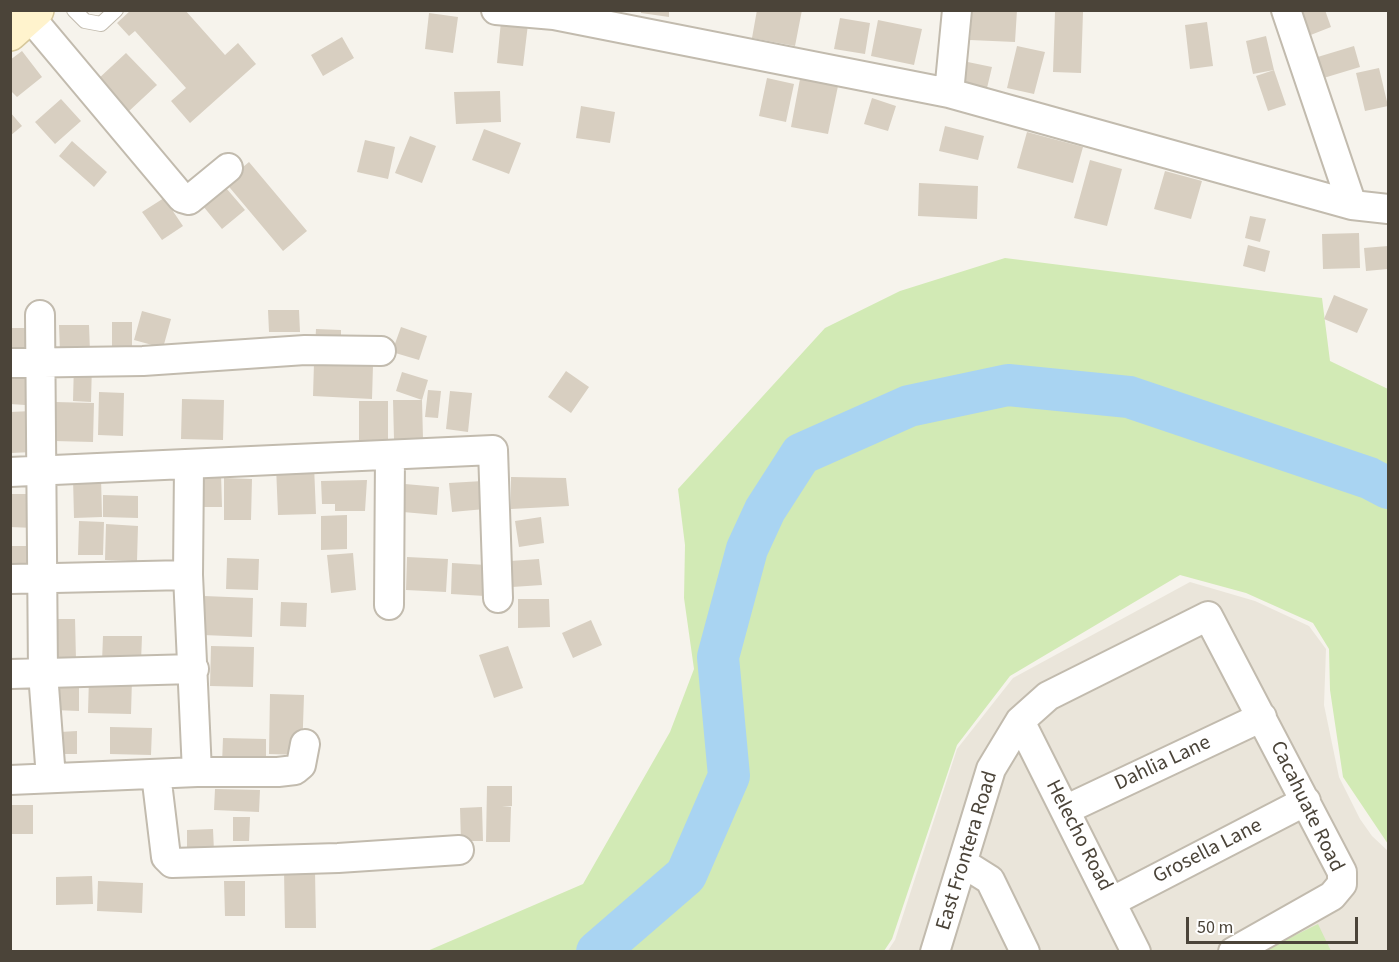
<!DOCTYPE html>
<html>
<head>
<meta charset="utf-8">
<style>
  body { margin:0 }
  #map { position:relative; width:1399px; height:962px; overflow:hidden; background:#f6f3ec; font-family:"Source Sans 3",sans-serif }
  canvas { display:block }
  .frame { position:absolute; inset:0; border:12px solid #4b4439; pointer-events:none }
  .scale { position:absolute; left:1186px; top:917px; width:172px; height:27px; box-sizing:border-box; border:3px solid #4b4439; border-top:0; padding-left:8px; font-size:18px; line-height:21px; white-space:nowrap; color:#4b4439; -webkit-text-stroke:4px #fff; paint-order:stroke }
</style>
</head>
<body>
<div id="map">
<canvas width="1399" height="962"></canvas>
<div class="frame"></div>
<div class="scale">50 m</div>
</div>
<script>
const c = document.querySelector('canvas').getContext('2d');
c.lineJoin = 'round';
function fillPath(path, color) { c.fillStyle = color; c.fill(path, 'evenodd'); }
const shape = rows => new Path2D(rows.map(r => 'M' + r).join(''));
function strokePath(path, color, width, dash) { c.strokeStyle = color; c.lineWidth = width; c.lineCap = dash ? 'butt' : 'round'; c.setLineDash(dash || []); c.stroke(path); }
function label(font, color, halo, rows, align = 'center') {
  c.font = font + ' "Source Sans 3",sans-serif'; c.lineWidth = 5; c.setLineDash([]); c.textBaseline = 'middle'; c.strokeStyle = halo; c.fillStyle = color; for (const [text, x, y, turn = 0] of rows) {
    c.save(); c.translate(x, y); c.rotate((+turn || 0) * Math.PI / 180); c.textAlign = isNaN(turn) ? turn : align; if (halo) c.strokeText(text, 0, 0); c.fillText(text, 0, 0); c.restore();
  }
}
fillPath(shape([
  [1190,582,1255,601,1309,626,1326,649,1324,705,1339,777,1360,819,1372,836,1388,851,1388,951,887,952,895,940,957,749,1013,678]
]), '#eae5da');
fillPath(shape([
  [1005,258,1322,298,1330,361,1388,389,1388,844,1343,777,1330,690,1329,649,1313,623,1246,593,1180,575,1010,676,957,745,892,939,884,951,425,952,583,884,670,732,694,669,684,598,685,545,678,489,825,328,900,291],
  [1318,924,1331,951,1261,952]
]), '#d2eab5');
strokePath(shape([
  [597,952,686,875,729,776,718,657,747,549,765,510,801,454,909,406,1008,385,1129,397,1369,478,1388,488]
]), '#a9d4f2', 42);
fillPath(shape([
  [131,10,185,10,225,55,238,43,256,64,190,123,171,101,186,88,135,31,129,36,117,23],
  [641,10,669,10,669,17,641,13],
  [757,10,802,10,795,46,752,38],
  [972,10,1017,10,1015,42,970,40],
  [1302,10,1325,10,1331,27,1303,38,1294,14],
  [1055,12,1083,12,1081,73,1053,72],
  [429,13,458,17,453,53,425,49],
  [840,18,870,23,865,54,834,49],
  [878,20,922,29,914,65,871,56],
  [501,21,528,24,523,66,497,63],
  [1207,22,1213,66,1190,69,1185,25],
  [1266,36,1274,70,1253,74,1246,41],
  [342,37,354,58,323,76,311,55],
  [1017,46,1045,52,1034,94,1007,88],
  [1354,46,1360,67,1317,80,1311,59],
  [22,51,42,77,17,97,10,90,10,60],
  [126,53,157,85,128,112,97,80],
  [958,60,992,67,987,88,954,81],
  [1379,68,1388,106,1365,111,1356,73],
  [1274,70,1286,105,1268,111,1256,76],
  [767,78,794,84,786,122,759,116],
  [800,79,838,86,828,134,791,127],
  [500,91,501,122,456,124,454,92],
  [872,98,896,106,888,131,864,124],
  [61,99,81,121,55,144,35,122],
  [581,106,615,112,610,143,576,138],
  [10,112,22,126,10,136],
  [945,126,984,136,978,160,939,151],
  [484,129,521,143,509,174,472,160],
  [1027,132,1083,147,1073,183,1017,168],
  [410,136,436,146,422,183,395,173],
  [365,140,395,147,388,179,357,172],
  [72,141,107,172,94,187,59,156],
  [1090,160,1122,169,1107,226,1074,218],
  [249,162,307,231,283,251,225,182],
  [1165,171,1202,181,1191,219,1154,209],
  [220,181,245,210,222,229,198,200],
  [919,183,978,186,977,219,918,216],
  [164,198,183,226,162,240,142,212],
  [1250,216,1266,219,1260,242,1245,238],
  [1359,233,1360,268,1323,269,1322,234],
  [1248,245,1270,251,1265,272,1243,266],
  [1388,246,1388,269,1366,271,1364,248],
  [1334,295,1368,309,1357,333,1324,319],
  [268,310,299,310,300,332,269,332],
  [142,311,171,319,163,348,134,340],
  [112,322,132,322,132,350,112,350],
  [59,325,89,325,90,352,60,353],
  [401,327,427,336,419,360,392,352],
  [10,328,33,328,33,349,10,349],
  [316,329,341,330,341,348,315,347],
  [74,363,92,364,91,402,73,401],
  [314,363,373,365,372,399,313,396],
  [566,371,589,387,571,413,548,397],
  [402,372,428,380,422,400,423,439,394,439,393,400,422,400,396,391],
  [10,373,26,373,25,405,10,404],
  [428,390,441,391,438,418,425,417],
  [450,391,472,393,468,432,446,429],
  [99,392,124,393,123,436,98,435],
  [182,399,224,400,223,440,181,439],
  [359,401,388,401,388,441,359,440],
  [55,402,94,403,93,442,54,441],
  [32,411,33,452,11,453,10,412],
  [314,465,316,514,278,515,276,466],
  [195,473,221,473,222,507,195,507],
  [101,477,102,517,74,518,73,478],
  [511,477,566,478,569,506,511,509],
  [224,478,252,479,251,520,224,520],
  [367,480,365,511,335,511,335,504,322,504,321,481],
  [483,481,485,509,452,512,449,483],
  [405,484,439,487,437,515,403,512],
  [10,494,35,494,34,528,10,527],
  [103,495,138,496,138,518,103,517],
  [347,515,347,549,321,550,321,516],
  [541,517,544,543,519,547,515,521],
  [79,521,104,522,103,555,78,555],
  [106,524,138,526,137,561,105,560],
  [10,546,38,546,39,564,10,564],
  [353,553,356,590,331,593,327,555],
  [407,557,448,559,446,592,406,590],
  [227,558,259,559,258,590,226,589],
  [539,559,542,585,512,587,510,561],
  [452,563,487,565,485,596,451,594],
  [204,596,253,598,252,637,203,635],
  [518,599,549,599,550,627,518,628],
  [281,602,307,603,306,627,280,626],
  [49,619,75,619,76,660,50,661],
  [591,620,602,645,573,658,562,633],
  [103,636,142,636,141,662,102,662],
  [211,646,254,647,253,687,210,686],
  [508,646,523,688,494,698,479,655],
  [55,677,79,678,79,711,54,710],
  [89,677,132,679,131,714,88,713],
  [270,694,304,695,302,755,269,754],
  [110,727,152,728,151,755,110,754],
  [77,731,77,754,60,754,60,732],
  [223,738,266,739,266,766,222,764],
  [487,786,512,786,512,806,502,807,511,807,510,842,486,842],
  [215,789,260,790,259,812,214,810],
  [10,805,33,805,33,834,10,834],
  [482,807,483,841,461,841,460,808],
  [233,817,250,817,249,841,233,841],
  [213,829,214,851,187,851,187,830],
  [284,870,315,870,316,928,285,928],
  [92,876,93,904,56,905,56,877],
  [98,881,143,883,142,913,97,911],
  [224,881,245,881,245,916,225,916]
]), '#d8cfc1');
const lane = shape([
  [74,10,85,21,101,24,116,10]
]);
const street = shape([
  [496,10,554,15,949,93,1352,205,1388,209],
  [1286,10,1352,205],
  [30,17,182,198,189,200,228,168],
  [949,93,957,10],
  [40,315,43,673,51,778],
  [10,363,143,361,305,350,381,351],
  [10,472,493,450,498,598],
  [10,579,188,575],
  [389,605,390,455],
  [10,674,194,669],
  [1020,721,1136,952],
  [197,772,278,772,295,770,301,765,305,744],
  [156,774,166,857,172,863,338,858,459,850],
  [10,780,197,772,188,575,189,466],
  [1065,810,1262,717],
  [963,863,990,880,1025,952],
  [1111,902,1306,801],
  [935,952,991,769,1020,721,1048,696,1208,616,1342,872,1342,884,1332,896,1233,952]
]);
const secondary = shape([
  [10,34,37,10]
]);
strokePath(lane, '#c2bbae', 16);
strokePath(street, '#c2bbae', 32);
strokePath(secondary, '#d6c79b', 36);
strokePath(lane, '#fff', 14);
strokePath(street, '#fff', 28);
strokePath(secondary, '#fff3cd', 33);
label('21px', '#4b4439', '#fff', [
  ["Dahlia Lane",1163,764,-25],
  ["Cacahuate Road",1306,807,64],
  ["Helecho Road",1078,836,63],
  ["East Frontera Road",968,851,-73],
  ["Grosella Lane",1208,852,-27]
]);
</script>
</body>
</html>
